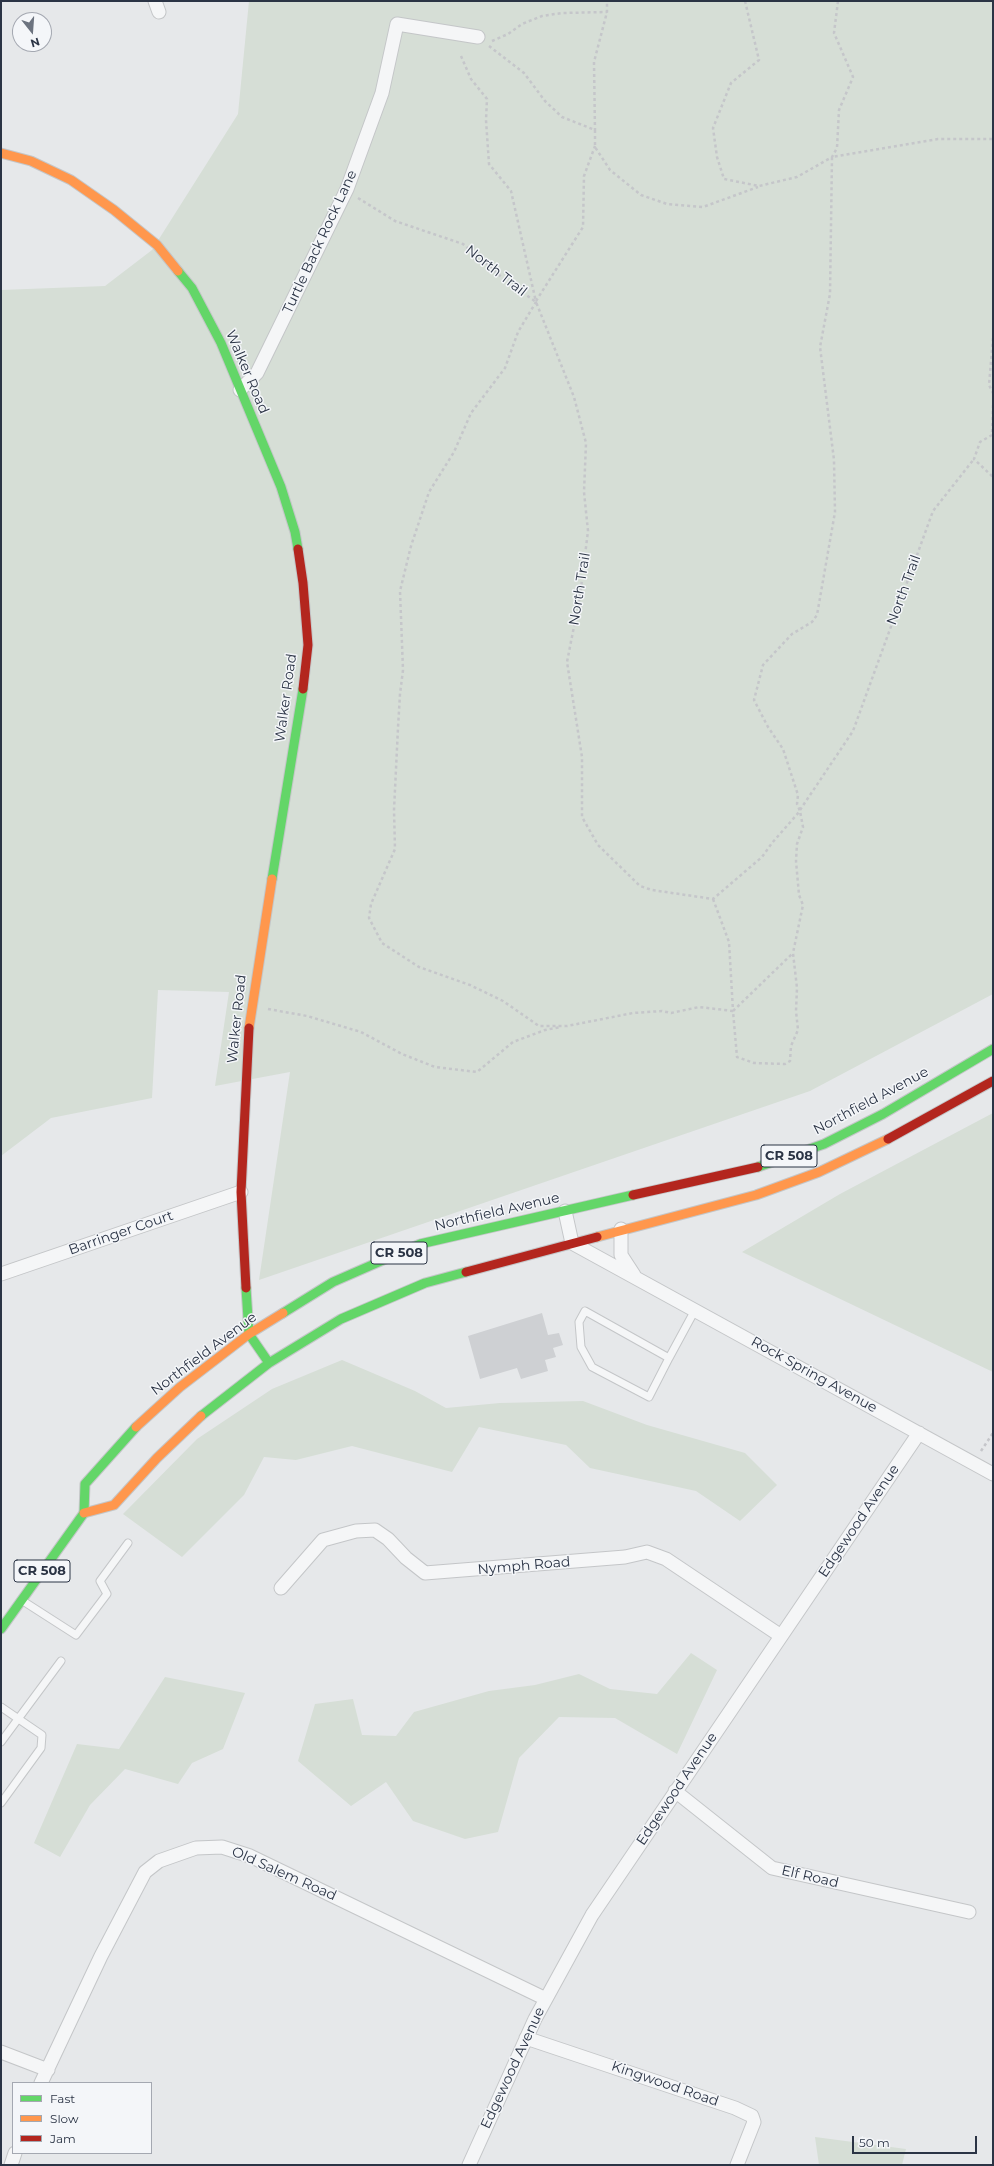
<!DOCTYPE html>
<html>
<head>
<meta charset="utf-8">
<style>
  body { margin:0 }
  #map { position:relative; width:994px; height:2166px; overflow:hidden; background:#e6e8ea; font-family:Montserrat,sans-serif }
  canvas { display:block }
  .frame { position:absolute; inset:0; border:2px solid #2b3445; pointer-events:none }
  .legend { position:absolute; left:12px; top:2082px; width:140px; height:72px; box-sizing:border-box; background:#f4f6f9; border:1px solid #a4a8b1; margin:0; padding:5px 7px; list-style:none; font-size:12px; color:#2b3445 }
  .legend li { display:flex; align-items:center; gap:8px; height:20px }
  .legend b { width:20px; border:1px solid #a4a8b1 }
  .north { position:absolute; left:12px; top:12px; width:40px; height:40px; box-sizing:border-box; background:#f4f6f9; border:1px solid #a4a8b1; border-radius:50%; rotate:163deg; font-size:11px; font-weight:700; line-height:16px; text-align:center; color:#2b3445 }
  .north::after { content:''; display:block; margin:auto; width:14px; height:18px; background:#6c737f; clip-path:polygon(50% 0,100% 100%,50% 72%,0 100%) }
  .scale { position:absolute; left:852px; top:2136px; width:125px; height:18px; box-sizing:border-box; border:2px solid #2b3445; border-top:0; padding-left:5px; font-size:12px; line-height:14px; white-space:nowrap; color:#2b3445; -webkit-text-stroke:3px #f4f6f9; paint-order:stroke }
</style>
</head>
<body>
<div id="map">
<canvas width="994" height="2166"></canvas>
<div class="frame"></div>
<ul class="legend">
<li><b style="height:5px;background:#63d668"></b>Fast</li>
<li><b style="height:5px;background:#ff974d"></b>Slow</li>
<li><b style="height:5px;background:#b3261e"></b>Jam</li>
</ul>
<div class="north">N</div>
<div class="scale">50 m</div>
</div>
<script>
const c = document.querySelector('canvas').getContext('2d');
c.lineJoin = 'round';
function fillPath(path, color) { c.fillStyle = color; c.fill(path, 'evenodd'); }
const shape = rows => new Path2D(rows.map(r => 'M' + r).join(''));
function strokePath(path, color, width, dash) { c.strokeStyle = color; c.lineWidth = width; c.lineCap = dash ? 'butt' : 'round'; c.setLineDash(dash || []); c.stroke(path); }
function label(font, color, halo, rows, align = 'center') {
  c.font = font + ' Montserrat,sans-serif'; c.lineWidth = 3; c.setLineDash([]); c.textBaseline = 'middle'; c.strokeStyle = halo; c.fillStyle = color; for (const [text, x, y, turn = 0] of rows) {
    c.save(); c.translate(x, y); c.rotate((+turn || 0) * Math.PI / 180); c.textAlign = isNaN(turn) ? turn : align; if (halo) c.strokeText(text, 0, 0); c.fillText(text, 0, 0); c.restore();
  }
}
fillPath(shape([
  [249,1,993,1,993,994,810,1091,259,1280,290,1072,215,1086,229,992,158,990,152,1098,51,1118,1,1156,1,290,105,286,152,250,238,114],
  [993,1113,993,1372,742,1252,840,1194],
  [342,1360,415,1391,446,1408,500,1403,583,1401,647,1425,745,1453,777,1485,740,1521,696,1491,590,1468,566,1445,479,1427,452,1472,352,1446,296,1460,264,1457,244,1495,182,1557,123,1514,197,1439,272,1389],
  [691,1653,717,1670,677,1754,615,1718,559,1717,519,1758,498,1832,465,1839,413,1821,386,1782,351,1806,298,1761,315,1704,353,1699,362,1735,396,1736,414,1712,489,1691,535,1685,579,1674,610,1689,657,1694],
  [165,1677,245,1693,223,1749,192,1763,178,1784,125,1769,90,1805,60,1857,34,1843,77,1744,119,1749],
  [815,2137,906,2149,902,2165,819,2165]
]), '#d6ded6');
fillPath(shape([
  [542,1313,548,1335,559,1333,563,1345,553,1348,556,1357,545,1360,548,1371,521,1379,517,1368,480,1379,468,1336]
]), '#ced0d3');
const lane = shape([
  [669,1358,585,1311,579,1322,581,1347,592,1367,649,1397,669,1358,695,1310],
  [23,1601,76,1635,107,1594,100,1581,128,1543],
  [1,1707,42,1735,41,1748,1,1803],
  [1,1742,61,1661]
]);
const street = shape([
  [155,1,159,12],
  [240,390,257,373,347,189,382,93,397,24,478,37],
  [565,1211,572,1243,993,1474],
  [621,1229,621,1255,634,1275],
  [1,1274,241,1192],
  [281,1588,323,1540,356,1531,375,1530,388,1539,406,1558,425,1573,625,1557,647,1552,666,1559,781,1636],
  [675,1791,772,1868,969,1912],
  [526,2038,735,2108,752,2116,754,2122,737,2165],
  [1,2052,48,2070],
  [41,2083,101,1956,145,1872,159,1861,196,1848,222,1847,250,1856,546,1999],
  [11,2165,15,2153],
  [469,2165,535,2019,592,1915,919,1433]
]);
const fast = shape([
  [178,271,192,288,221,343,281,487,295,532,298,549],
  [272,879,303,689],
  [758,1167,824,1144,883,1114,993,1049],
  [246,1288,249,1334,269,1363],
  [283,1313,333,1282,420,1244,633,1195],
  [201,1416,269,1363,341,1319,425,1283,466,1272],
  [1,1629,84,1513,85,1484,136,1427]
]);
const slow = shape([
  [1,153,31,161,71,180,114,210,157,245,178,271],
  [249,1028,272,879],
  [597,1237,756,1195,819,1172,888,1139],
  [136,1427,180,1387,249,1334,283,1313],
  [84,1513,114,1505,157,1458,201,1416]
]);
const jam = shape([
  [298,549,303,583,308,645,303,689],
  [888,1139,993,1081],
  [633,1195,758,1167],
  [466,1272,597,1237],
  [246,1288,241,1192,249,1028]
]);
strokePath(lane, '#c4c6c8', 9);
strokePath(street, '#c4c6c8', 15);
strokePath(fast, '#c4c6c8', 11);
strokePath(slow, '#c4c6c8', 11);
strokePath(jam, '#c4c6c8', 11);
strokePath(shape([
  [745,1,759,60,731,83,713,128,717,157,724,179,759,186,797,177,832,157,837,148,839,110,853,77,834,33,838,1],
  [492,41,508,34,522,24,542,16,562,13,607,12],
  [489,46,524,73,545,101,562,117,595,130,595,147,610,170,641,195,667,204,703,207,758,187],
  [461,56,471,79,487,99,486,120,489,164,511,191,536,302,518,332,505,368,471,413,454,452,429,492,411,546,400,591,403,670,400,694,398,728,394,810,395,849,371,904,369,918,382,943,419,967,470,985,503,1001,539,1026,567,1026,633,1013,662,1011,671,1013,699,1007,733,1011,737,1057,754,1063,785,1064,790,1061,791,1046,798,1030,796,1011,797,988,793,953,803,905,799,895,796,861,797,844,803,827,800,811],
  [595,131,594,62,607,12,607,1],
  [358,198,395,221,463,244,505,280,536,302,574,397,586,443,584,492,588,531,580,596,567,662,582,757,582,817,598,845,640,886,652,890,713,899,762,857,772,843,800,811,797,804,798,795,783,749,768,727,754,700,763,665,792,634,812,622,817,615,835,512,834,460,820,347,830,294,832,157,938,139,993,139],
  [536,301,583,227,584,176,595,146],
  [993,338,989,385,993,393],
  [993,405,992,435,980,442,974,459,993,477],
  [800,810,853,731,933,511,974,459],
  [713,899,729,942,733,1011],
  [268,1009,307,1016,361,1032,402,1054,435,1067,477,1072,513,1042,545,1030,561,1027],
  [733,1011,793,953],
  [981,1451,993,1433]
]), '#c5c6ca', 2.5, [3, 3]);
strokePath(lane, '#f5f6f7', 7);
strokePath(street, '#f5f6f7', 13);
strokePath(fast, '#63d668', 9);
strokePath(slow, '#ff974d', 9);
strokePath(jam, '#b3261e', 9);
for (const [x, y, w] of [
  [789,1156,56],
  [399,1253,56],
  [42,1571,56]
]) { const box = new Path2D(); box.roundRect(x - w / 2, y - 11, w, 22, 3); c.fillStyle = '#f4f6f9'; c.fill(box); strokePath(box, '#2b3445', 1); }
label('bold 13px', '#2b3445', null, [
  ["CR 508",789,1156],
  ["CR 508",399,1253],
  ["CR 508",42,1571]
]);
label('14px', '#2b3445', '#f4f6f9', [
  ["Turtle Back Rock Lane",320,242,-65],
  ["North Trail",496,271,38],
  ["Walker Road",247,372,67],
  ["North Trail",580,589,-81],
  ["North Trail",904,590,-70],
  ["Walker Road",286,698,-82],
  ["Walker Road",237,1019,-84],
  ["Northfield Avenue",871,1101,-28],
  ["Northfield Avenue",497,1212,-13],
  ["Barringer Court",121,1233,-19],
  ["Northfield Avenue",204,1354,-37],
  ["Rock Spring Avenue",814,1375,29],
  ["Edgewood Avenue",859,1521,-56],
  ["Nymph Road",524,1566,-5],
  ["Edgewood Avenue",677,1789,-56],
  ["Old Salem Road",284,1874,24],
  ["Elf Road",810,1877,13],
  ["Edgewood Avenue",513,2068,-65],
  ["Kingwood Road",665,2084,19]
]);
</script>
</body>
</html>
